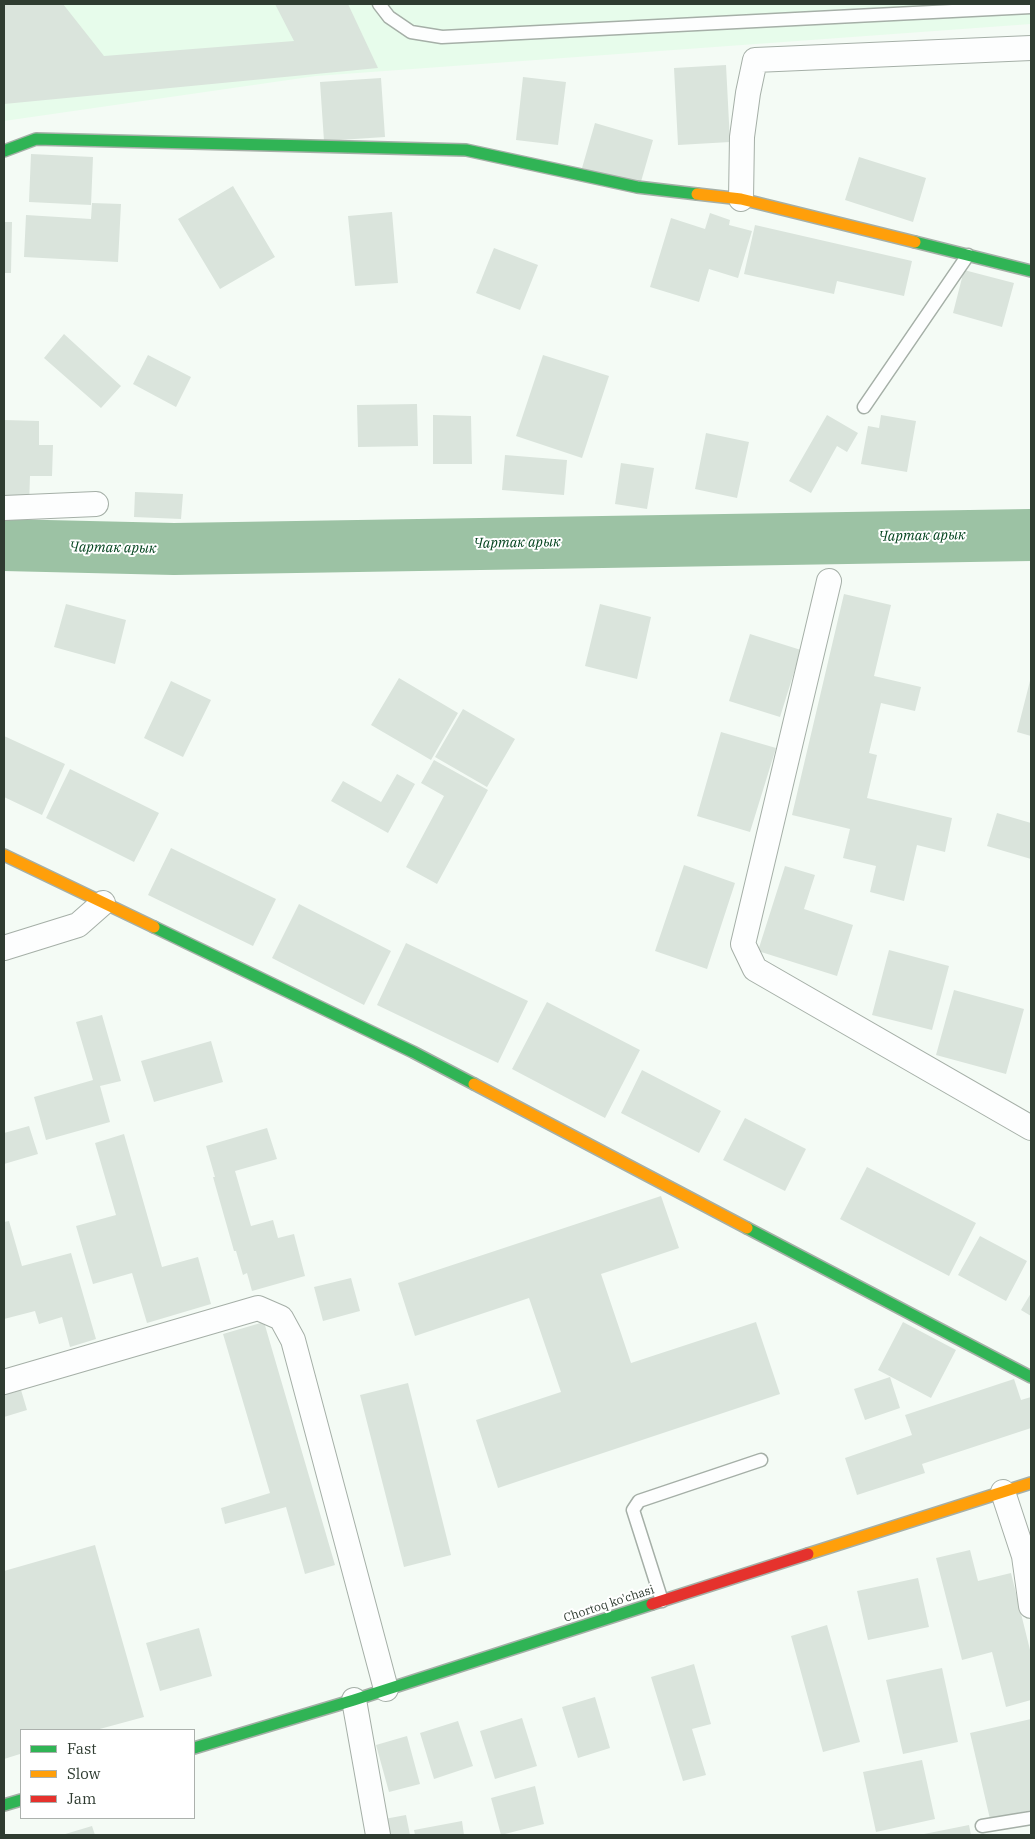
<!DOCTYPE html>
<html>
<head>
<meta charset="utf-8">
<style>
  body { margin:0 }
  #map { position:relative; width:1035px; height:1839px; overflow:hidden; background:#f4fbf5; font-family:"IBM Plex Serif",serif }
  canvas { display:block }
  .frame { position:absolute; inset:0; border:5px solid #2f3c31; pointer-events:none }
  .legend { position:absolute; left:20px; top:1729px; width:175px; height:90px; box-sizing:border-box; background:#fff; border:1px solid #acb1ad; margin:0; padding:6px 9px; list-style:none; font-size:15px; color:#2f3c31 }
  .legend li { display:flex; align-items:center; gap:10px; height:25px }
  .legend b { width:25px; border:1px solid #acb1ad }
</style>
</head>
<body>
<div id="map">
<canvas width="1035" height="1839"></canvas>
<div class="frame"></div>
<ul class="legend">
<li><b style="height:6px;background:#30b455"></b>Fast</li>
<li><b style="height:6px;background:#ff9f0a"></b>Slow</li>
<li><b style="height:6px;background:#e5322d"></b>Jam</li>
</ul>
</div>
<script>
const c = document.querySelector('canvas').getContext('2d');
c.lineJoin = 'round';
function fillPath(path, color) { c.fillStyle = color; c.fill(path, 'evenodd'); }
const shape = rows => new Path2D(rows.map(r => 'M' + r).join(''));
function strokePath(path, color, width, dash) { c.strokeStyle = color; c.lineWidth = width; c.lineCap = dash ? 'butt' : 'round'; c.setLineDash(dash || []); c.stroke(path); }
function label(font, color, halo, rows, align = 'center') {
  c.font = font + ' "IBM Plex Serif",serif'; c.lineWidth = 4; c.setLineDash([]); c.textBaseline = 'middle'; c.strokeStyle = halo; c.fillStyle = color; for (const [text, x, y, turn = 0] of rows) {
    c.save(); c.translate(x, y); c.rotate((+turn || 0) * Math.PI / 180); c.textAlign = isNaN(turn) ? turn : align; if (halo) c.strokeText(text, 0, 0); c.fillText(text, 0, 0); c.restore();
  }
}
fillPath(shape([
  [4,4,1031,4,1031,24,316,76,4,121]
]), '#e7fceb');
strokePath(shape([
  [4,545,174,549,1031,535]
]), '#9cc2a4', 52);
fillPath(shape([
  [4,4,63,4,104,56,294,41,275,4,348,4,378,68,4,104],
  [726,65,730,142,678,145,674,68],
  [523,77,566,82,558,145,516,140],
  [381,78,385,137,324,141,320,82],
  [595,123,653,140,640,185,582,168],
  [31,154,93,157,91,205,29,202],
  [859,157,926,178,913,222,845,200],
  [233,186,275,257,220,289,178,219],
  [92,203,121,204,118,262,24,257,26,215,91,219],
  [392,212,398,283,355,286,348,216],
  [710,213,730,220,729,225,752,231,738,278,709,269,699,302,650,287,671,218,705,229],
  [4,222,12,222,11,273,4,273],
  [755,225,912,261,904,296,837,281,834,294,744,274],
  [494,248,538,265,520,310,476,293],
  [964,270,1014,283,1002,327,953,313],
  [64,334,121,386,101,408,44,358],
  [148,355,191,377,176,407,133,384],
  [543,355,609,376,582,458,516,436],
  [417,404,418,446,358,447,357,405],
  [433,415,471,416,472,464,433,464],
  [827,415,858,433,847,452,837,446,811,493,789,481],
  [881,415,916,421,907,472,861,464,868,426,879,428],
  [4,420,39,421,39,445,53,445,52,476,30,476,29,506,4,505],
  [706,433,749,442,737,498,695,489],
  [505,455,567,460,564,495,502,490],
  [621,463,654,468,647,509,615,504],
  [135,492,183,494,181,519,134,517],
  [844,594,891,605,874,676,921,687,915,711,881,703,869,753,877,755,867,798,952,818,945,852,917,845,904,901,870,892,876,866,843,858,850,829,792,815],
  [66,604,126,620,115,664,54,647],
  [600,604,651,617,637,679,585,666],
  [750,634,801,650,780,717,729,701],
  [1031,677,1031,736,1017,732],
  [399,678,458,713,431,760,371,725],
  [171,681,211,700,183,757,144,738],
  [463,709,515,739,487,787,435,757],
  [721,732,776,748,750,832,697,816],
  [4,736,65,764,42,815,4,797],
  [434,760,488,790,437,884,406,867,444,796,421,783],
  [70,769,159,813,134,862,46,818],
  [397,774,415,784,388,833,331,801,343,781,381,802],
  [997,813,1031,823,1031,859,987,846],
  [171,848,276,899,253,946,148,895],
  [684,865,735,883,707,969,655,951],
  [785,866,815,875,804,909,853,925,837,976,758,951],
  [299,904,391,951,364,1005,272,958],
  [406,943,528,1001,498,1063,377,1005],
  [889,950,949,966,932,1030,872,1015],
  [954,990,1024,1009,1006,1074,936,1055],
  [547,1002,640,1050,605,1118,512,1069],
  [102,1015,121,1081,100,1086,110,1122,46,1140,34,1097,93,1080,76,1022],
  [211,1041,223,1082,154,1102,141,1061],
  [642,1070,721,1111,699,1153,621,1113],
  [745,1118,806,1149,785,1191,723,1160],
  [29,1126,38,1154,4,1164,4,1133],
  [267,1128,277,1159,235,1171,251,1226,273,1220,278,1238,294,1234,305,1276,252,1291,247,1273,243,1275,236,1251,234,1251,213,1177,215,1177,206,1146],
  [124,1134,162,1267,198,1257,211,1304,147,1323,132,1273,93,1284,76,1226,116,1215,95,1143],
  [867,1167,976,1223,949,1276,840,1219],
  [661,1196,679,1248,601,1274,631,1363,756,1322,780,1394,498,1488,476,1420,561,1392,529,1298,415,1336,398,1283],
  [9,1221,22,1266,71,1253,96,1339,70,1347,62,1317,39,1324,35,1311,4,1319,4,1222],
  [980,1236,1027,1261,1006,1301,958,1275],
  [351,1278,360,1311,323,1321,314,1287],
  [1031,1293,1031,1316,1021,1310],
  [264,1322,335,1565,305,1574,286,1507,225,1524,221,1508,270,1493,223,1334],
  [903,1322,956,1350,931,1398,878,1370],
  [890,1377,900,1408,865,1420,854,1389],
  [1014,1379,1021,1400,1031,1397,1031,1428,922,1464,925,1473,857,1495,845,1458,912,1435,905,1415],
  [408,1383,451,1555,404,1567,360,1395],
  [21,1390,27,1410,4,1417,4,1395],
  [95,1545,144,1717,96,1730,21,1730,20,1754,4,1759,4,1571],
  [970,1550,978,1581,1011,1573,1031,1654,1031,1700,1006,1707,992,1652,962,1660,936,1558],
  [918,1578,929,1627,868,1640,857,1591],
  [827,1625,860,1742,823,1752,791,1636],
  [199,1628,212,1676,160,1691,146,1643],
  [694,1664,711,1724,692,1729,706,1775,683,1781,651,1677],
  [942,1668,958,1742,903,1754,886,1680],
  [595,1697,610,1748,578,1758,562,1707],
  [522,1718,537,1766,495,1779,480,1731],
  [1031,1719,1031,1810,990,1819,970,1733],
  [458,1721,473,1766,434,1779,420,1733],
  [407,1736,420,1784,389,1792,376,1745],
  [922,1760,935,1819,876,1832,863,1772],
  [535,1786,544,1824,501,1835,491,1798],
  [406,1815,410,1835,382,1835,379,1820],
  [462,1821,464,1835,415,1835,414,1830],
  [969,1825,971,1835,924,1835,924,1834],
  [92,1826,95,1835,62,1835]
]), '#dae4dc');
const lane = shape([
  [379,4,389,17,411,32,442,37,1031,7],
  [864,407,968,255],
  [662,1601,633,1510,639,1501,761,1460],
  [982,1826,1031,1818]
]);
const street = shape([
  [741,199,742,137,748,93,755,60,1031,48],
  [4,508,96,504],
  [829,581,743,944,755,969,1031,1128],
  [4,948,78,925,103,903],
  [4,1382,258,1308,281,1318,293,1340,386,1689],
  [1003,1492,1024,1556,1031,1606],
  [354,1700,378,1835]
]);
const fast = shape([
  [4,151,36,139,466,150,637,187,697,194],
  [915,242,1031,271],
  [154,927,413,1052,474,1084],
  [747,1228,1031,1377],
  [194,1748,354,1700,652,1604],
  [4,1805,21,1800]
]);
const slow = shape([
  [697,194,741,199,915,242],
  [4,855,154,927],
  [474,1084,747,1228],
  [808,1554,1031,1483]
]);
const jam = shape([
  [652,1604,808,1554]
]);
strokePath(lane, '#a5afa7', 15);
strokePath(street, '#a5afa7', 26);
strokePath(fast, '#a5afa7', 14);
strokePath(slow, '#a5afa7', 14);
strokePath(jam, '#a5afa7', 14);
strokePath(lane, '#fdfefe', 12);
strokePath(street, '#fdfefe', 24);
strokePath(fast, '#30b455', 11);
strokePath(slow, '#ff9f0a', 11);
strokePath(jam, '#e5322d', 11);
label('12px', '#2f3c31', '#fff', [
  ["Chortoq ko'chasi",609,1604,-18]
]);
label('italic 14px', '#02431d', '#fff', [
  ["Чартак арык",922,536,-1],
  ["Чартак арык",517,543,-1],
  ["Чартак арык",113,548,1]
]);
</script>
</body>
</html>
